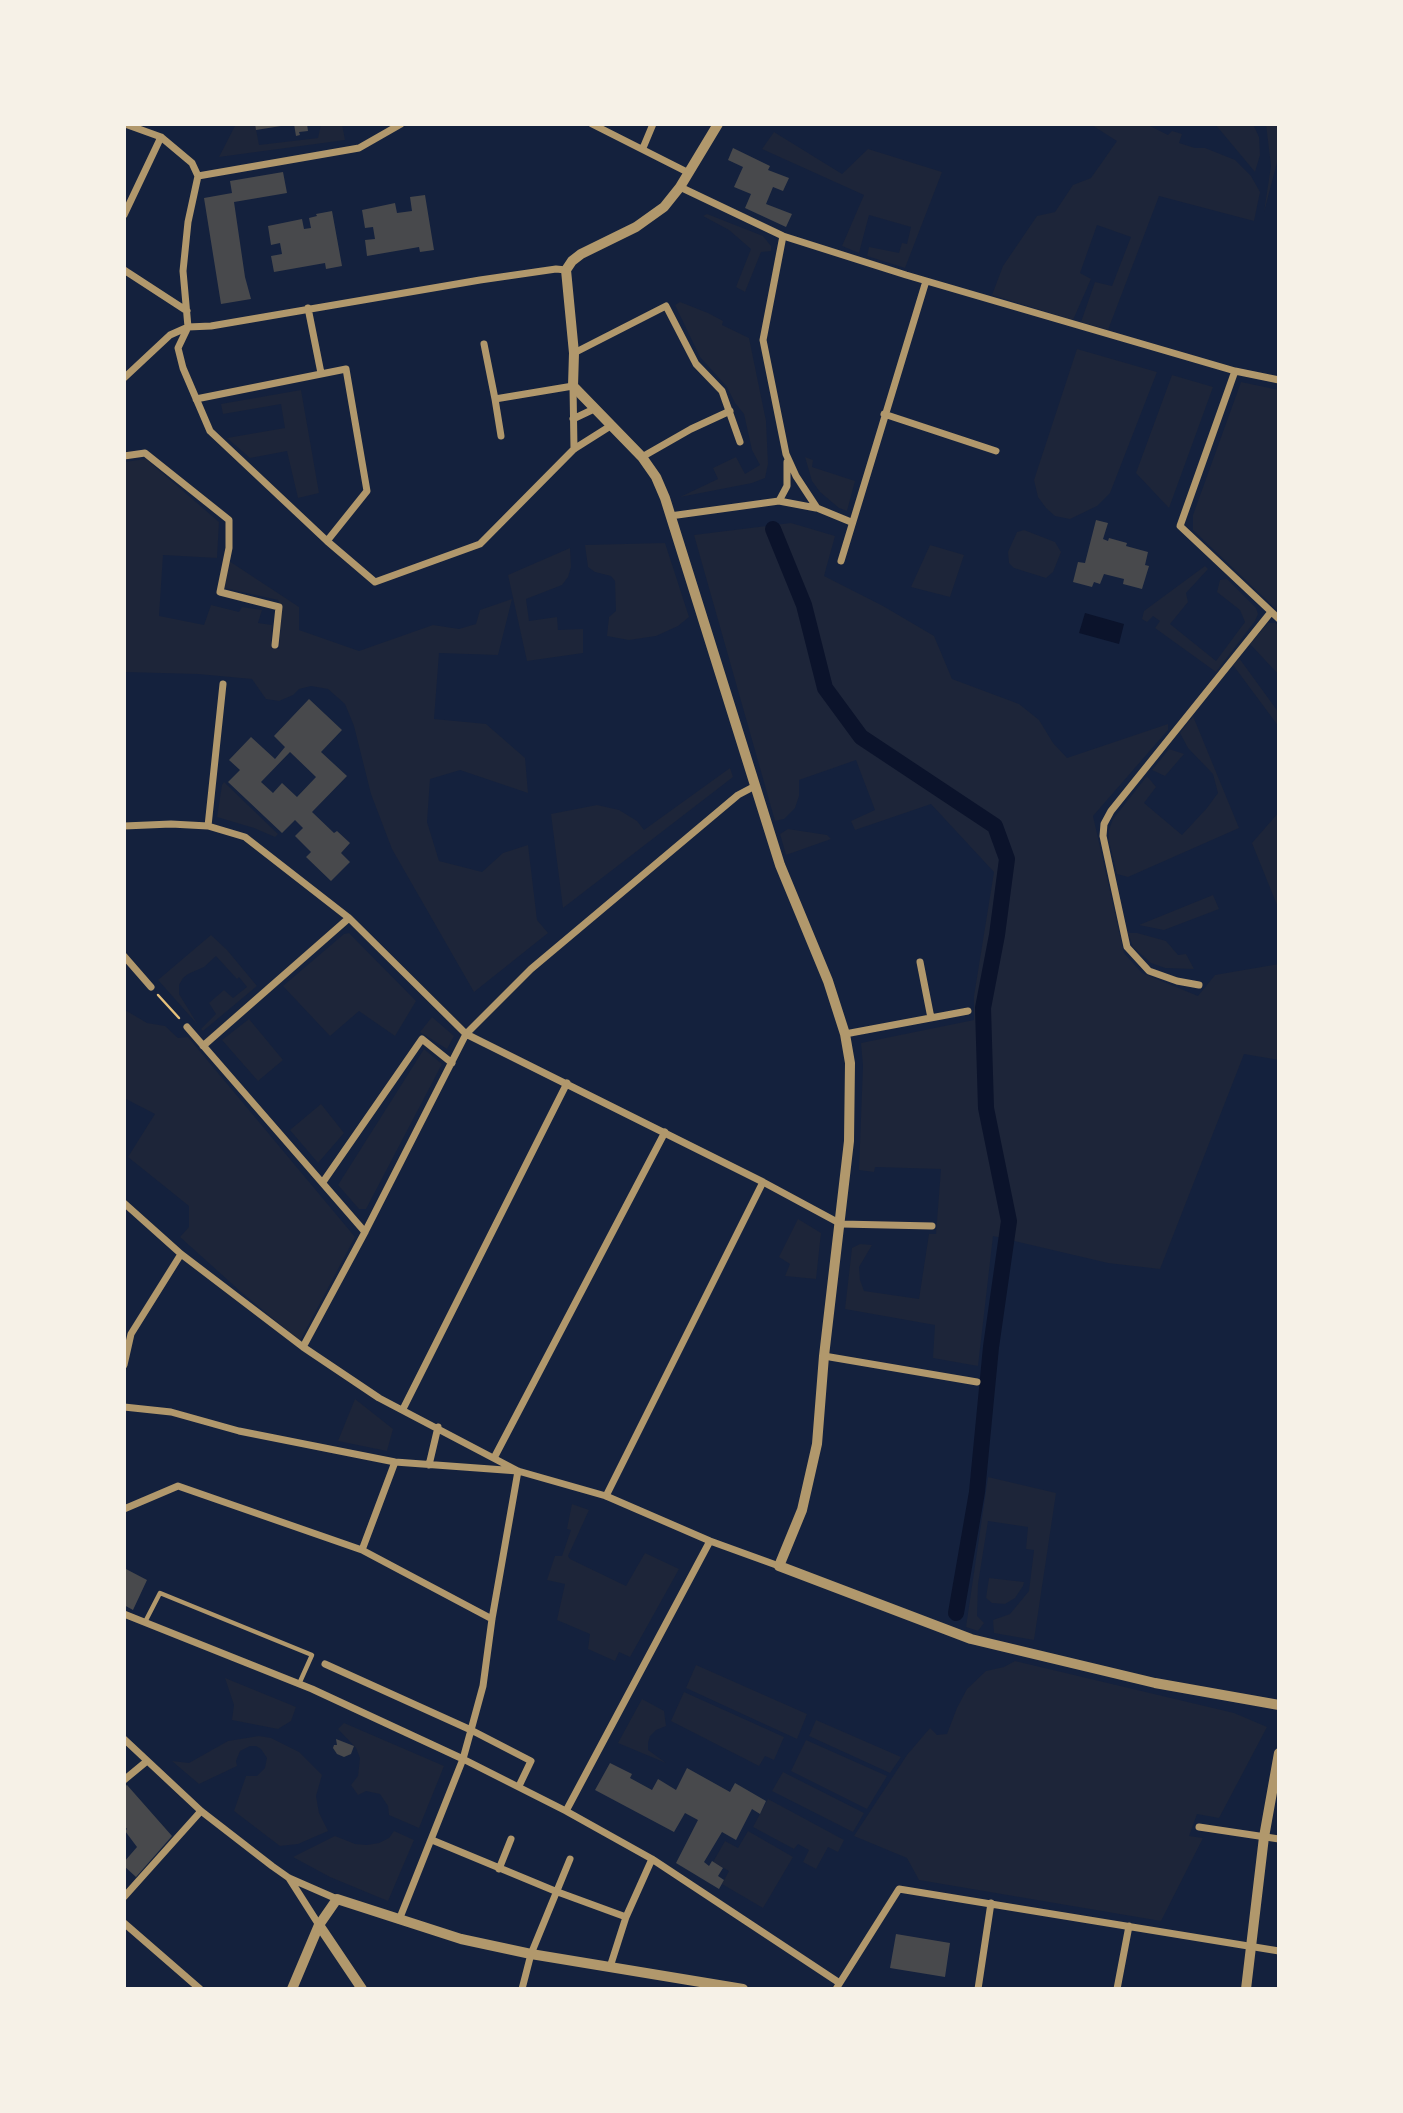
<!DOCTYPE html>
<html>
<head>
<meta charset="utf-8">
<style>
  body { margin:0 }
  #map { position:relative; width:1403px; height:2113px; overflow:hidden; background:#14213d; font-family:"Titillium Web",sans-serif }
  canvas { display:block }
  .frame { position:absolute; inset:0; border:126px solid #f6f1e7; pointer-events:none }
</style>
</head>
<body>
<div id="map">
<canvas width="1403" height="2113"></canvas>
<div class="frame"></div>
</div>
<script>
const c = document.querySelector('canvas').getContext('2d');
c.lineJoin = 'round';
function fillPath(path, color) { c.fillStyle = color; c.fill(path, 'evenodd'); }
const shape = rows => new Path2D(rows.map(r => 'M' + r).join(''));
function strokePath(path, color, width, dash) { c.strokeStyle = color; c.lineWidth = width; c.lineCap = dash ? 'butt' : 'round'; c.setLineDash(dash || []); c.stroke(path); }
fillPath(shape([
  [236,124,255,124,259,145,318,138,321,124,342,124,345,140,219,157],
  [1090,124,1146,124,1168,135,1172,131,1182,134,1179,143,1195,148,1205,148,1235,160,1251,176,1260,192,1254,221,1159,196,1108,330,1081,322,1095,282,1112,286,1131,237,1097,225,1080,273,1091,279,1073,320,992,295,1003,266,1037,216,1055,212,1073,185,1091,178,1117,141],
  [1215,124,1253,124,1259,137,1260,155,1255,172],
  [1266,124,1279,124,1279,155,1264,212,1271,166],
  [774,132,842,174,868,149,942,172,905,268,867,256,869,247,899,253,902,243,907,244,911,227,869,215,859,253,842,246,864,195,762,149],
  [707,214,763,236,771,246,771,251,761,252,745,292,736,287,751,249,729,230,703,216],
  [680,302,708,313,723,321,722,325,749,338,766,421,768,464,765,478,752,483,680,497,718,479,713,468,736,457,745,474,760,465,752,450,744,414,735,403,727,387,700,357,675,305],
  [1077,349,1157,372,1110,493,1097,506,1070,519,1055,516,1046,508,1038,497,1034,480],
  [1172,375,1213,387,1169,508,1136,473],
  [1241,382,1279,390,1279,612,1193,530,1193,515],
  [301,390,319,493,298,498,287,451,250,458,227,438,285,428,281,404,223,414,221,404],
  [805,457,813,460,812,467,855,481,847,511,839,508,820,492,812,481],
  [146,459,219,522,217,558,163,555,159,616,204,625,211,605,239,612,242,607,262,610,258,623,272,625,271,647,279,649,282,608,278,600,224,588,229,561,299,607,299,630,359,651,433,625,459,629,476,624,480,610,512,599,498,655,439,653,434,719,486,724,525,758,528,793,460,770,430,779,427,822,439,861,482,872,503,853,528,845,537,920,548,933,474,992,392,849,371,794,354,726,345,704,328,689,311,686,299,689,293,695,279,701,266,699,252,679,198,674,124,672,124,462],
  [791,523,835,536,824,576,883,606,934,636,952,679,1019,704,1039,720,1053,743,1067,758,1168,724,1168,730,1093,816,1124,953,1142,973,1198,996,1215,975,1279,964,1279,1060,1244,1054,1160,1269,1108,1263,993,1236,978,1366,933,1358,935,1325,845,1309,852,1248,860,1244,872,1245,859,1267,860,1280,864,1291,919,1299,929,1234,936,1234,941,1169,875,1167,874,1172,859,1170,863,1066,861,1043,974,1020,974,996,994,872,931,804,855,830,851,821,875,810,856,760,799,780,799,796,795,808,784,819,775,821,694,535],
  [1024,530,1055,542,1061,552,1053,572,1046,578,1014,568,1009,563,1008,552,1017,532],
  [665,543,689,617,678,626,656,636,629,640,607,636,609,617,616,611,615,581,611,576,595,572,588,567,585,545],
  [930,545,964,555,950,597,911,587],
  [570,548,571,567,568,577,562,585,526,599,529,621,557,617,558,630,583,629,583,653,527,661,508,575],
  [1205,566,1208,569,1186,593,1188,602,1170,624,1216,661,1245,622,1240,610,1217,592,1220,580,1227,579,1256,608,1258,614,1255,621,1216,672,1155,628,1160,621,1153,616,1147,622,1142,619,1144,611],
  [1268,623,1275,623,1279,626,1279,675,1250,644],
  [1239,658,1279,713,1279,727,1233,665],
  [1193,716,1239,828,1128,877,1117,874,1109,841,1109,830,1113,819,1147,776,1156,787,1144,803,1182,835,1207,808,1218,793,1213,774,1188,748,1180,733],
  [1169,749,1184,754,1165,776,1152,770],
  [730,768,733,777,563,908,551,814,597,805,619,810,637,821,644,830],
  [224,782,278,834,275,837,254,828,217,817,222,785],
  [1279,812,1279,910,1252,843],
  [788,829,827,835,831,839,786,855,780,834],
  [1213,895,1219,909,1164,930,1139,925],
  [349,933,416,1001,395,1036,359,1011,330,1036,283,986,344,934],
  [1128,933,1137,933,1166,941,1178,955,1186,954,1194,969,1165,968,1151,963,1133,947],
  [211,935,227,950,257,986,203,1031,201,1029,216,1014,209,1003,224,990,233,998,247,987,239,977,237,979,216,956,204,967,188,974,183,978,179,985,179,994,198,1025,158,980],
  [125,1010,147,1023,165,1026,178,1038,188,1037,355,1237,300,1341,241,1292,180,1237,189,1227,189,1206,128,1157,155,1114,124,1098],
  [432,1017,454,1036,447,1049,420,1032],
  [249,1019,283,1060,258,1081,222,1040],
  [424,1049,442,1064,366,1209,359,1209,338,1185],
  [321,1104,344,1133,318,1163,290,1130],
  [798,1219,821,1233,816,1279,785,1276,790,1264,779,1257],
  [355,1399,393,1429,387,1451,338,1441],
  [988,1477,1056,1493,1034,1640,994,1633,993,1620,1010,1614,1029,1591,1034,1550,1026,1549,1028,1527,988,1521,978,1584,977,1616,984,1623,978,1631,966,1627],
  [572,1504,589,1510,568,1556,570,1559,626,1586,645,1553,679,1569,630,1657,619,1652,615,1661,588,1649,590,1634,557,1620,565,1584,547,1580,555,1556,562,1556,571,1530,567,1529],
  [989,1578,1024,1582,1023,1586,1015,1598,1005,1604,992,1603,986,1598],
  [1015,1661,1234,1713,1267,1727,1219,1818,1197,1814,1189,1836,1203,1838,1161,1921,919,1880,907,1858,854,1836,907,1755,930,1728,937,1735,947,1734,957,1708,967,1689,986,1671,1004,1667],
  [696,1665,807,1714,797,1739,686,1688],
  [225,1678,296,1707,291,1721,278,1729,232,1720,234,1705],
  [684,1692,784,1737,774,1760,765,1756,759,1766,671,1721],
  [642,1699,664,1711,666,1726,656,1730,650,1736,648,1743,648,1750,666,1763,618,1743],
  [816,1720,901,1757,890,1773,809,1736],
  [344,1723,444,1766,419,1828,389,1815,388,1806,380,1794,366,1791,358,1795,351,1785,358,1776,360,1758,356,1748,338,1729],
  [259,1736,271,1738,299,1752,322,1775,316,1796,319,1813,328,1831,298,1844,280,1846,234,1811,246,1776,257,1776,265,1768,267,1758,261,1749,256,1746,250,1746,240,1751,236,1761,237,1766,199,1784,172,1761,189,1763,228,1741],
  [806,1740,887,1776,867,1809,791,1771],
  [783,1772,864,1813,853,1832,772,1791],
  [768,1799,844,1840,838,1852,828,1847,816,1869,803,1862,809,1850,798,1844,794,1849,753,1827],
  [394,1831,414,1840,388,1901,330,1877,293,1857,335,1836,355,1844,367,1845,379,1843,389,1838],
  [748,1831,793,1857,763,1908,722,1884,729,1871,713,1862,725,1841,738,1848]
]), '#1d2539');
fillPath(shape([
  [1085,613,1124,624,1119,644,1079,633]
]), '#0b132b');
strokePath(shape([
  [773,529,804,605,825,688,861,737,995,826,1007,859,997,935,983,1008,986,1108,1009,1221,991,1347,977,1492,956,1613]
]), '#0b132b', 16);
fillPath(shape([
  [255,124,281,124,281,126,256,130],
  [294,124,307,124,308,131,299,132,300,135,296,136],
  [733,148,770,166,768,170,789,178,783,191,773,187,766,204,792,214,786,227,745,208,751,194,734,187,743,167,728,160],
  [283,172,287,193,234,202,245,277,251,299,221,304,204,198,232,193,230,181],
  [425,195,434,250,420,252,419,247,367,256,365,240,375,239,373,227,365,228,362,210,395,203,397,213,412,211,410,197],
  [332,211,342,266,326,269,325,263,274,272,271,256,282,254,280,243,271,245,268,226,302,219,304,229,311,228,309,218,317,216,316,214],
  [1096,520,1108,523,1103,539,1108,541,1109,538,1127,543,1126,546,1148,552,1145,565,1149,566,1142,589,1123,584,1124,579,1104,574,1100,584,1094,582,1092,587,1073,582,1078,562,1085,563],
  [309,699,342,730,321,752,347,776,312,812,334,833,337,831,350,843,341,853,350,862,331,881,306,857,311,852,295,836,303,828,295,820,282,833,228,782,240,770,229,760,251,737,275,759,285,747,274,736],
  [290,752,316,777,297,797,282,783,273,793,261,782],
  [124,1568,147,1580,133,1610,124,1605],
  [336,1739,354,1746,351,1754,344,1757,337,1754,333,1748,334,1745,337,1745],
  [610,1763,632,1774,630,1778,652,1790,658,1779,676,1790,687,1768,730,1792,735,1783,766,1801,760,1814,752,1809,736,1840,722,1832,704,1862,709,1866,712,1861,723,1868,718,1876,724,1880,719,1889,676,1863,698,1820,685,1813,674,1832,595,1790],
  [127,1785,172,1836,136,1877,124,1866,124,1862,137,1847,125,1831,127,1829,124,1825,124,1787],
  [896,1934,950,1943,945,1977,890,1968]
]), '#48494c');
strokePath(shape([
  [158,995,179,1018]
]), '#e5c07b', 2.5);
strokePath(shape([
  [145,1622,160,1593,312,1655,299,1684]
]), '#b1986c', 4.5);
strokePath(shape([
  [125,124,161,137,192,163,198,176,188,222,183,271,188,327,178,348,183,368,210,431,327,541,375,582,480,544,574,449,612,425],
  [592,124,689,173],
  [643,148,653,124],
  [198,176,359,148,401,124],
  [680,187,783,236,906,275,1235,371,1279,380],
  [124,215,161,137],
  [783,236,763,340,786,454,796,476,817,508,851,522],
  [124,270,187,311],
  [308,308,321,373],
  [484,344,495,399],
  [574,353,666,306,696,364,722,391,740,442],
  [1235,371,1180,526,1279,619],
  [124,378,170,335,188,327,211,326,480,280,556,269,566,270],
  [196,399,346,369,367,491,327,541],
  [884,414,996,451],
  [573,419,594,409],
  [501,436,495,399,573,386,574,449],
  [124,456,145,453,229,520,229,548,220,592,279,607,275,645],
  [642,457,691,429,730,411],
  [779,501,787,486,787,462],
  [670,516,779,501,816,508],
  [841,561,926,281],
  [124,826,171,824,208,826,245,837,349,918,466,1034,763,1182,841,1224,932,1226],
  [208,826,223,684],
  [124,956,151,987],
  [920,962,931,1018],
  [1199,985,1177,981,1149,971,1127,947,1103,836,1104,824,1111,811,1271,612],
  [187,1027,365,1232],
  [845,1034,968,1011],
  [203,1046,349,918],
  [323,1182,422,1039,452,1063],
  [124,1203,181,1254,303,1347,379,1398,518,1471,606,1496,710,1541,779,1566],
  [303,1347,365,1232,466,1034,531,969,738,795,755,786],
  [824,1356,977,1382],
  [124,1365,131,1334,181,1254],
  [124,1407,171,1412,239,1431,395,1462,518,1471,492,1619,483,1686,471,1730,531,1761,519,1786],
  [403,1409,567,1083],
  [494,1458,665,1132],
  [429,1465,438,1427],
  [606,1496,763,1182],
  [124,1509,178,1486,362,1550,492,1619],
  [362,1550,395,1462],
  [124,1614,312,1689,463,1759,566,1811,652,1859,838,1982],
  [325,1664,471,1730,463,1759,399,1920],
  [124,1739,201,1811,272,1866,289,1878,337,1899],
  [124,1780,147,1761],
  [566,1811,710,1541],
  [1199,1827,1279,1839],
  [432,1840,555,1891,626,1917],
  [499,1869,511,1839],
  [289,1878,319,1925],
  [124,1897,201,1811],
  [124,1923,200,1989],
  [610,1967,626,1917,652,1859],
  [522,1989,531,1954,570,1859],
  [836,1989,899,1889,1279,1951],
  [978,1989,991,1903],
  [1117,1989,1129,1926]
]), '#b1986c', 7);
strokePath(shape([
  [718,124,680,187,664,207,636,227,581,254,572,261,566,270,574,353,573,386,642,457,656,477,665,498,780,865,828,981,845,1034,850,1063,849,1141,824,1356,817,1444,802,1510,779,1566,971,1639,1155,1683,1279,1705],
  [319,1925,362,1989],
  [292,1989,319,1925,337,1899,461,1939,531,1954,743,1989],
  [1246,1989,1264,1837,1279,1753]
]), '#b1986c', 10);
</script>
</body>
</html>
